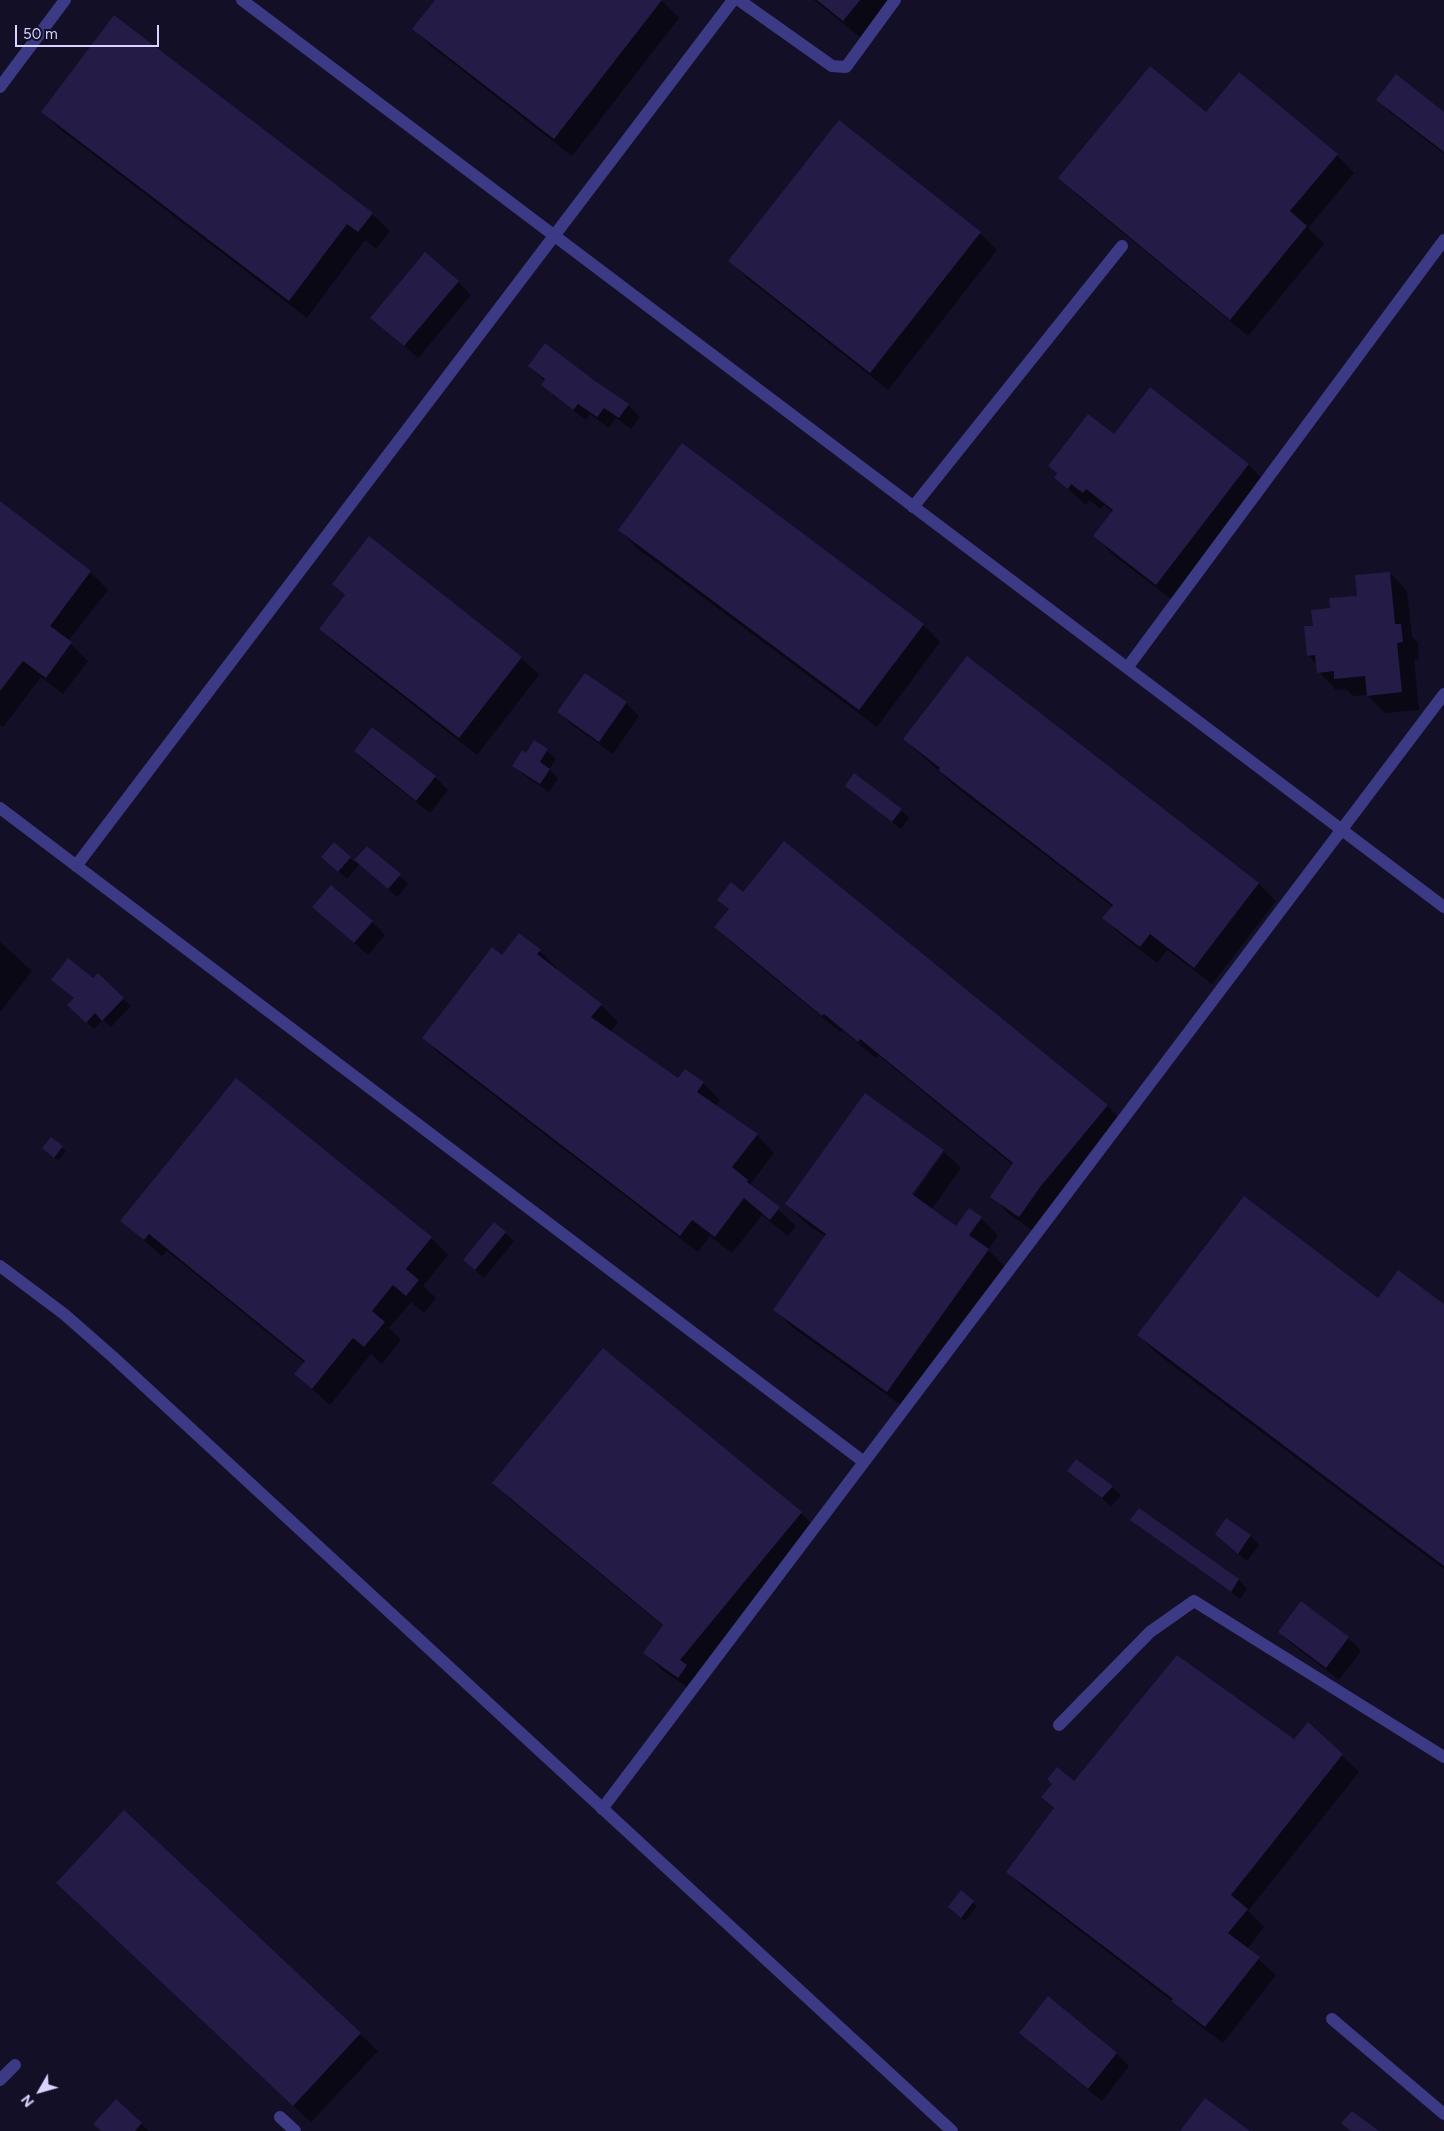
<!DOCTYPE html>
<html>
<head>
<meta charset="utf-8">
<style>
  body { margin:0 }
  #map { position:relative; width:1444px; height:2131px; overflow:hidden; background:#130f26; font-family:Figtree,sans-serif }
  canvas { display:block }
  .north { position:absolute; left:15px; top:2066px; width:50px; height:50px; -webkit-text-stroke:4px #130f26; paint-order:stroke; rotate:232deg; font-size:14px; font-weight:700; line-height:20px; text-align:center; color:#d9d4ff }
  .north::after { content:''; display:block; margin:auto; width:18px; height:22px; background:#d9d4ff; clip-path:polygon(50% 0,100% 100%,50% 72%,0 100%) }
  .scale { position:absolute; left:15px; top:25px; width:144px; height:22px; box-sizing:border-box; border:2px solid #d9d4ff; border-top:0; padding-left:6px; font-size:15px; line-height:18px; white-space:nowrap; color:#d9d4ff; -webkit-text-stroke:4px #130f26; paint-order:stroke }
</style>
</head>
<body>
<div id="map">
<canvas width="1444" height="2131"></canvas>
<div class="north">N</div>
<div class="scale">50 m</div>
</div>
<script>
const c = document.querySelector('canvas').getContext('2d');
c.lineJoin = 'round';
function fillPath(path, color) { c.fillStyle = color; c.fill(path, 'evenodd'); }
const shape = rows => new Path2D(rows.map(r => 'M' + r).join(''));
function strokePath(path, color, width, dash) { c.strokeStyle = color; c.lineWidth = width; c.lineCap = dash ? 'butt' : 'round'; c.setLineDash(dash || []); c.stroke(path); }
fillPath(shape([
  [436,0,661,0,679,18,572,156,431,46,414,29],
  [814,0,891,0,861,38],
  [1378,100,1444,113,1444,154,1391,113],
  [43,112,372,214,390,231,376,249,365,240,307,318,60,129],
  [1206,114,1337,155,1354,173,1308,228,1324,244,1248,336,1077,195,1060,177],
  [980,233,997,250,888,390,747,278,730,261],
  [458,282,471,295,418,358,371,317],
  [546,345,628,405,640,417,631,429,616,418,609,428,590,414,586,420,554,396,543,384,545,381,529,366],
  [1114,436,1248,464,1265,482,1174,601,1112,554,1095,536,1113,512,1104,505,1101,509,1089,500,1086,505,1055,477,1058,474,1049,466],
  [0,503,90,572,108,590,68,641,88,661,63,694,41,677,3,727,0,725],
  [620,530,923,625,940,642,877,727,637,548],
  [369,538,521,658,539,675,477,755,338,646,321,628,346,597,333,584],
  [1390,573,1407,591,1412,637,1418,643,1419,659,1414,660,1419,710,1385,713,1367,695,1353,696,1346,689,1336,690,1319,672,1318,665,1308,655,1314,627,1331,609,1358,597],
  [967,658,1259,884,1276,901,1212,984,1167,950,1157,963,1121,935,1104,918,1113,907,956,787,904,739],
  [626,703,639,716,613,754,572,725,559,712],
  [535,741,556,759,549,769,558,778,549,792,522,774,514,766,526,754],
  [355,751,435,777,448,790,430,813,368,764],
  [846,786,901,810,909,818,901,829],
  [367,848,408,884,397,897,360,864,347,879,331,865,350,858,354,862],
  [719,900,1107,1105,1124,1123,1036,1233,1009,1214,992,1196,1013,1165,878,1055,876,1058,842,1030,840,1032,733,944,716,927,729,910],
  [314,907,372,922,385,935,368,955],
  [0,942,32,971,0,1012],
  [540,951,557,968,556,970,601,1005,618,1022,610,1032,678,1080,703,1083,720,1100,716,1106,757,1135,774,1153,750,1184,796,1226,788,1236,762,1215,732,1253,710,1236,698,1252,441,1055,424,1038,502,956],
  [98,975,131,1006,111,1027,103,1020,94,1029,69,1005,75,999,52,980,94,980],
  [51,1139,66,1151,58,1161,47,1152],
  [943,1151,961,1168,931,1210,956,1228,981,1218,998,1235,988,1250,1006,1268,905,1408,792,1327,774,1309,826,1237,804,1222,787,1204],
  [941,1152,944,1152,910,1200,908,1199],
  [122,1221,431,1238,448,1255,423,1286,436,1298,424,1313,411,1302,389,1328,401,1340,382,1364,371,1354,330,1405,295,1374,305,1363,167,1251,162,1256],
  [505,1233,514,1241,484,1278,464,1260],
  [1378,1299,1444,1306,1444,1569,1155,1352,1138,1334],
  [603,1350,801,1513,818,1531,696,1694,662,1670,645,1653,663,1626,511,1500,494,1483],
  [1069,1471,1112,1487,1121,1495,1111,1506],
  [1139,1510,1239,1580,1247,1589,1240,1599,1141,1528,1132,1520],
  [1227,1520,1250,1536,1259,1545,1247,1561,1225,1542],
  [1280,1632,1348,1638,1361,1651,1339,1680,1293,1645],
  [1308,1724,1359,1772,1248,1911,1264,1927,1247,1949,1276,1975,1223,2043,1190,2018,1176,2004,1025,1889,1008,1872,1054,1809,1042,1797,1074,1783,1294,1741],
  [124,1812,378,2051,311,2122,75,1901],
  [961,1892,977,1906,965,1921,953,1911],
  [1021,2033,1116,2053,1129,2066,1102,2101,1034,2046],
  [141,2124,149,2131,102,2131]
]), '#0007');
fillPath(shape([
  [435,0,662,0,554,139,412,29],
  [817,0,860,0,843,21],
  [114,15,373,213,358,232,347,224,289,301,41,112],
  [1150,66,1206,112,1239,72,1338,154,1290,211,1307,226,1230,320,1058,178],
  [1396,74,1444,112,1444,152,1376,100],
  [839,120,981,232,870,373,728,261],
  [425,252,459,281,404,346,370,318],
  [545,343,595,381,629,404,619,418,604,408,597,417,578,404,573,410,541,385,545,379,528,366],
  [1150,387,1249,464,1156,585,1093,536,1113,510,1086,489,1083,493,1071,484,1068,489,1054,478,1057,473,1048,466,1088,414,1114,434],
  [682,443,924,624,859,710,618,530],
  [0,501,91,571,50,626,72,642,46,678,23,661,0,691],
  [369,536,522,657,459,738,319,629,345,595,332,584],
  [1390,572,1395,624,1401,624,1403,642,1397,643,1402,692,1367,696,1365,676,1334,679,1334,671,1317,673,1315,655,1307,656,1304,626,1313,626,1311,610,1330,608,1329,598,1357,596,1355,575],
  [967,656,1259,883,1194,968,1150,934,1140,947,1102,918,1113,905,938,770,940,768,903,739],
  [585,673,627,702,599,742,557,712],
  [372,727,436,776,416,801,354,751],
  [534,740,548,749,540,762,550,769,540,784,512,766,522,750,526,753],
  [854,773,902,809,892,822,845,786],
  [784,841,1108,1105,1041,1186,1019,1217,990,1197,1013,1163,860,1039,858,1042,824,1014,822,1016,714,927,729,909,717,900,731,882,743,892],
  [334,842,351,857,338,872,321,857],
  [367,846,401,874,388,889,354,860],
  [331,885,373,921,354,943,312,907],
  [519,933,541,950,537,954,602,1004,591,1017,678,1078,685,1069,704,1082,697,1092,758,1134,732,1167,748,1180,747,1182,780,1207,770,1220,744,1198,715,1237,692,1220,680,1236,422,1038,492,947,502,955],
  [68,958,93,978,98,973,124,998,102,1021,95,1013,86,1023,67,1005,74,998,51,980],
  [236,1078,432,1237,406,1269,419,1280,406,1296,393,1285,372,1311,385,1322,364,1347,353,1338,312,1389,294,1374,305,1361,149,1234,144,1240,120,1221],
  [865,1093,944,1150,912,1194,956,1226,969,1208,982,1217,969,1235,989,1249,887,1392,773,1310,826,1234,785,1204],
  [51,1137,63,1146,54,1158,42,1148],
  [1244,1196,1378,1298,1398,1270,1444,1304,1444,1566,1137,1335],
  [494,1222,506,1232,475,1270,463,1260],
  [603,1348,802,1512,680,1660,687,1665,678,1678,643,1653,663,1625,492,1483],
  [1076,1459,1113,1486,1102,1498,1067,1471],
  [1139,1508,1239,1579,1231,1592,1130,1520],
  [1226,1518,1251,1535,1238,1554,1215,1534],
  [1301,1601,1349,1637,1326,1668,1278,1632],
  [1177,1655,1294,1739,1308,1722,1343,1754,1231,1895,1248,1909,1228,1933,1260,1957,1205,2027,1171,2001,1173,1999,1006,1872,1054,1808,1041,1797,1052,1784,1047,1779,1057,1767,1074,1781],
  [124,1810,361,2033,293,2106,56,1883],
  [961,1890,974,1901,961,1918,948,1907],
  [1048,1996,1117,2053,1088,2089,1019,2033],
  [1205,2098,1250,2131,1180,2131],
  [116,2099,142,2123,135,2131,101,2131,93,2124],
  [1352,2111,1379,2131,1351,2131,1341,2123]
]), '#241b47');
strokePath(shape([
  [242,0,1444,907],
  [739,0,832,66,846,67,895,0],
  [0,87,65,0],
  [913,507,1122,246],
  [1127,668,1444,240],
  [0,808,864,1462],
  [76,866,733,0],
  [0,1266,64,1314,113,1357,952,2131],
  [1059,1725,1150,1632,1194,1601,1444,1757],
  [602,1809,1444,694],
  [1332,2019,1444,2114],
  [0,2080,15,2065],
  [280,2117,295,2131]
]), '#3d3a85', 12);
</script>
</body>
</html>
